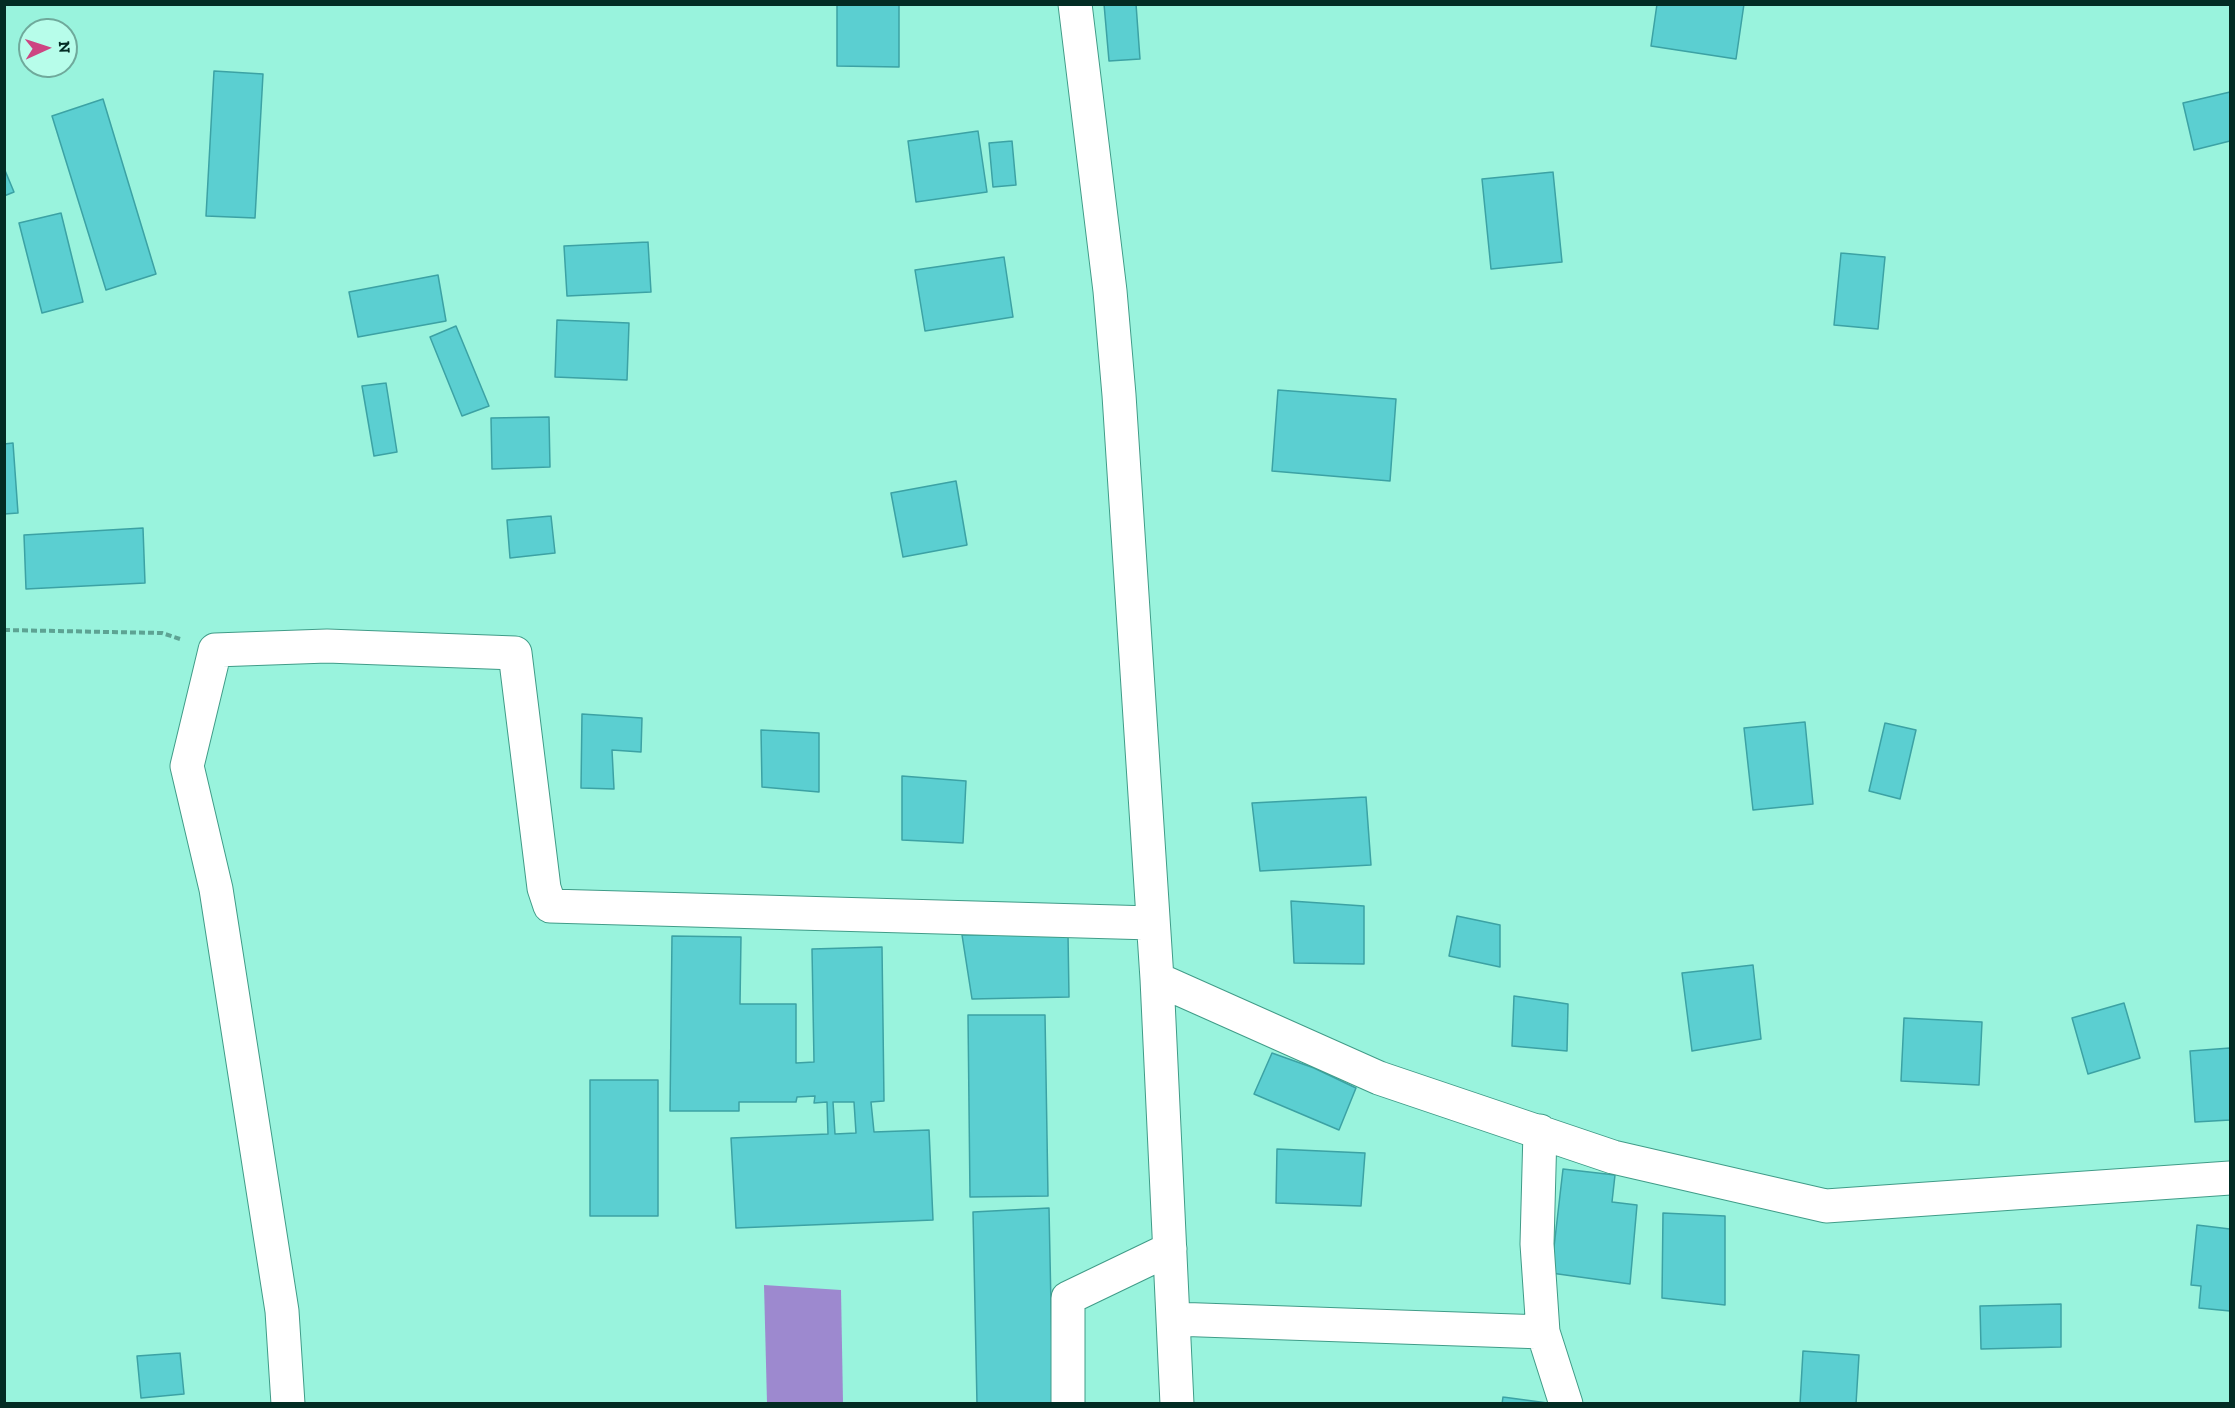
<!DOCTYPE html>
<html>
<head>
<meta charset="utf-8">
<style>
  body { margin:0 }
  #map { position:relative; width:2235px; height:1408px; overflow:hidden; background:#99f3dd; font-family:"Zilla Slab",serif }
  canvas { display:block }
  .frame { position:absolute; inset:0; border:6px solid #032c24; pointer-events:none }
  .north { position:absolute; left:18px; top:18px; width:60px; height:60px; box-sizing:border-box; background:#b7fdea; border:2px solid #6fa99b; border-radius:50%; rotate:87deg; font-size:16px; font-weight:700; line-height:24px; text-align:center; color:#032c24 }
  .north::after { content:''; display:block; margin:auto; width:21px; height:27px; background:#cd4582; clip-path:polygon(50% 0,100% 100%,50% 72%,0 100%) }
</style>
</head>
<body>
<div id="map">
<canvas width="2235" height="1408"></canvas>
<div class="frame"></div>
<div class="north">N</div>
</div>
<script>
const c = document.querySelector('canvas').getContext('2d');
c.lineJoin = 'round';
function fillPath(path, color) { c.fillStyle = color; c.fill(path, 'evenodd'); }
const shape = rows => new Path2D(rows.map(r => 'M' + r).join(''));
function strokePath(path, color, width, dash) { c.strokeStyle = color; c.lineWidth = width; c.lineCap = dash ? 'butt' : 'round'; c.setLineDash(dash || []); c.stroke(path); }
fillPath(shape([
  [764,1285,841,1290,843,1403,767,1403]
]), '#9d89cf');
const building = shape([
  [837,4,899,4,899,67,837,66,837,4],
  [1104,4,1136,4,1140,59,1109,61,1104,4],
  [1657,4,1744,4,1736,59,1651,46,1657,4],
  [214,71,263,74,255,218,206,216,214,71],
  [2230,92,2230,141,2194,150,2183,103,2230,92],
  [103,99,156,274,106,290,52,116,103,99],
  [978,131,987,192,916,202,908,141,978,131],
  [1012,141,1016,185,993,187,989,143,1012,141],
  [4,168,14,192,4,196,4,168],
  [1553,172,1562,262,1491,269,1482,179,1553,172],
  [61,213,83,302,42,313,19,223,61,213],
  [648,242,651,292,567,296,564,246,648,242],
  [1841,253,1885,257,1878,329,1834,325,1841,253],
  [1004,257,1013,317,925,331,915,270,1004,257],
  [438,275,446,321,358,337,349,292,438,275],
  [557,320,629,323,627,380,555,377,557,320],
  [456,326,489,406,462,416,430,337,456,326],
  [386,383,397,452,374,456,362,386,386,383],
  [1278,390,1396,399,1390,481,1272,471,1278,390],
  [549,417,550,467,492,469,491,418,549,417],
  [13,443,18,513,4,514,4,444,13,443],
  [956,481,967,545,903,557,891,493,956,481],
  [551,516,555,553,510,558,507,520,551,516],
  [143,528,145,583,26,589,24,535,143,528],
  [582,714,642,718,641,752,612,750,614,789,581,788,582,714],
  [1805,722,1813,804,1753,810,1744,728,1805,722],
  [1885,723,1916,730,1900,799,1869,791,1885,723],
  [761,730,819,733,819,792,762,787,761,730],
  [902,776,966,781,963,843,902,840,902,776],
  [1366,797,1371,865,1260,871,1252,803,1366,797],
  [1291,901,1364,906,1364,964,1294,963,1291,901],
  [1457,916,1500,925,1500,967,1449,956,1457,916],
  [1068,934,1069,997,972,999,962,935,1068,934],
  [672,936,741,937,740,1004,796,1004,796,1063,814,1062,812,949,882,947,884,1101,871,1102,874,1132,929,1130,933,1220,736,1228,731,1138,828,1134,827,1102,814,1103,815,1096,797,1097,796,1102,739,1102,739,1111,670,1111,672,936],
  [833,1102,854,1102,856,1133,835,1134,833,1102],
  [1753,965,1761,1039,1692,1051,1682,973,1753,965],
  [1514,996,1568,1004,1567,1051,1512,1046,1514,996],
  [2124,1003,2140,1058,2088,1074,2072,1018,2124,1003],
  [968,1015,1045,1015,1048,1196,970,1197,968,1015],
  [1904,1018,1982,1022,1979,1085,1901,1081,1904,1018],
  [2230,1048,2230,1120,2195,1122,2190,1051,2230,1048],
  [1272,1053,1314,1068,1356,1088,1339,1130,1254,1094,1272,1053],
  [590,1080,658,1080,658,1216,590,1216,590,1080],
  [1277,1149,1365,1153,1361,1206,1276,1203,1277,1149],
  [1563,1169,1615,1175,1612,1202,1637,1205,1630,1284,1551,1273,1563,1169],
  [1049,1208,1053,1404,977,1404,973,1212,1049,1208],
  [1663,1213,1725,1216,1725,1305,1662,1298,1663,1213],
  [2197,1225,2230,1229,2230,1311,2199,1308,2201,1286,2191,1285,2197,1225],
  [2061,1304,2061,1347,1981,1349,1980,1306,2061,1304],
  [1803,1351,1859,1355,1856,1404,1800,1404,1803,1351],
  [180,1353,184,1394,141,1398,137,1356,180,1353],
  [1503,1397,1555,1404,1502,1404,1503,1397]
]);
fillPath(building, '#5bcfd1');
strokePath(building, '#3ca2a4', 1.5);
const minor = shape([
  [1075,4,1110,291,1119,395,1157,979,1177,1404],
  [1157,979,1379,1078,1613,1157,1826,1206,2230,1178],
  [1540,1131,1537,1244,1543,1332,1566,1404],
  [1173,1319,1543,1332],
  [288,1404,282,1311,216,889,187,766,215,650,327,646,515,653,544,888,550,906,1152,923],
  [1068,1404,1068,1298,1170,1249]
]);
strokePath(minor, '#409c88', 35);
strokePath(shape([
  [4,630,162,633,180,639]
]), '#5da393', 4, [6, 3]);
strokePath(minor, '#fff', 33);
</script>
</body>
</html>
